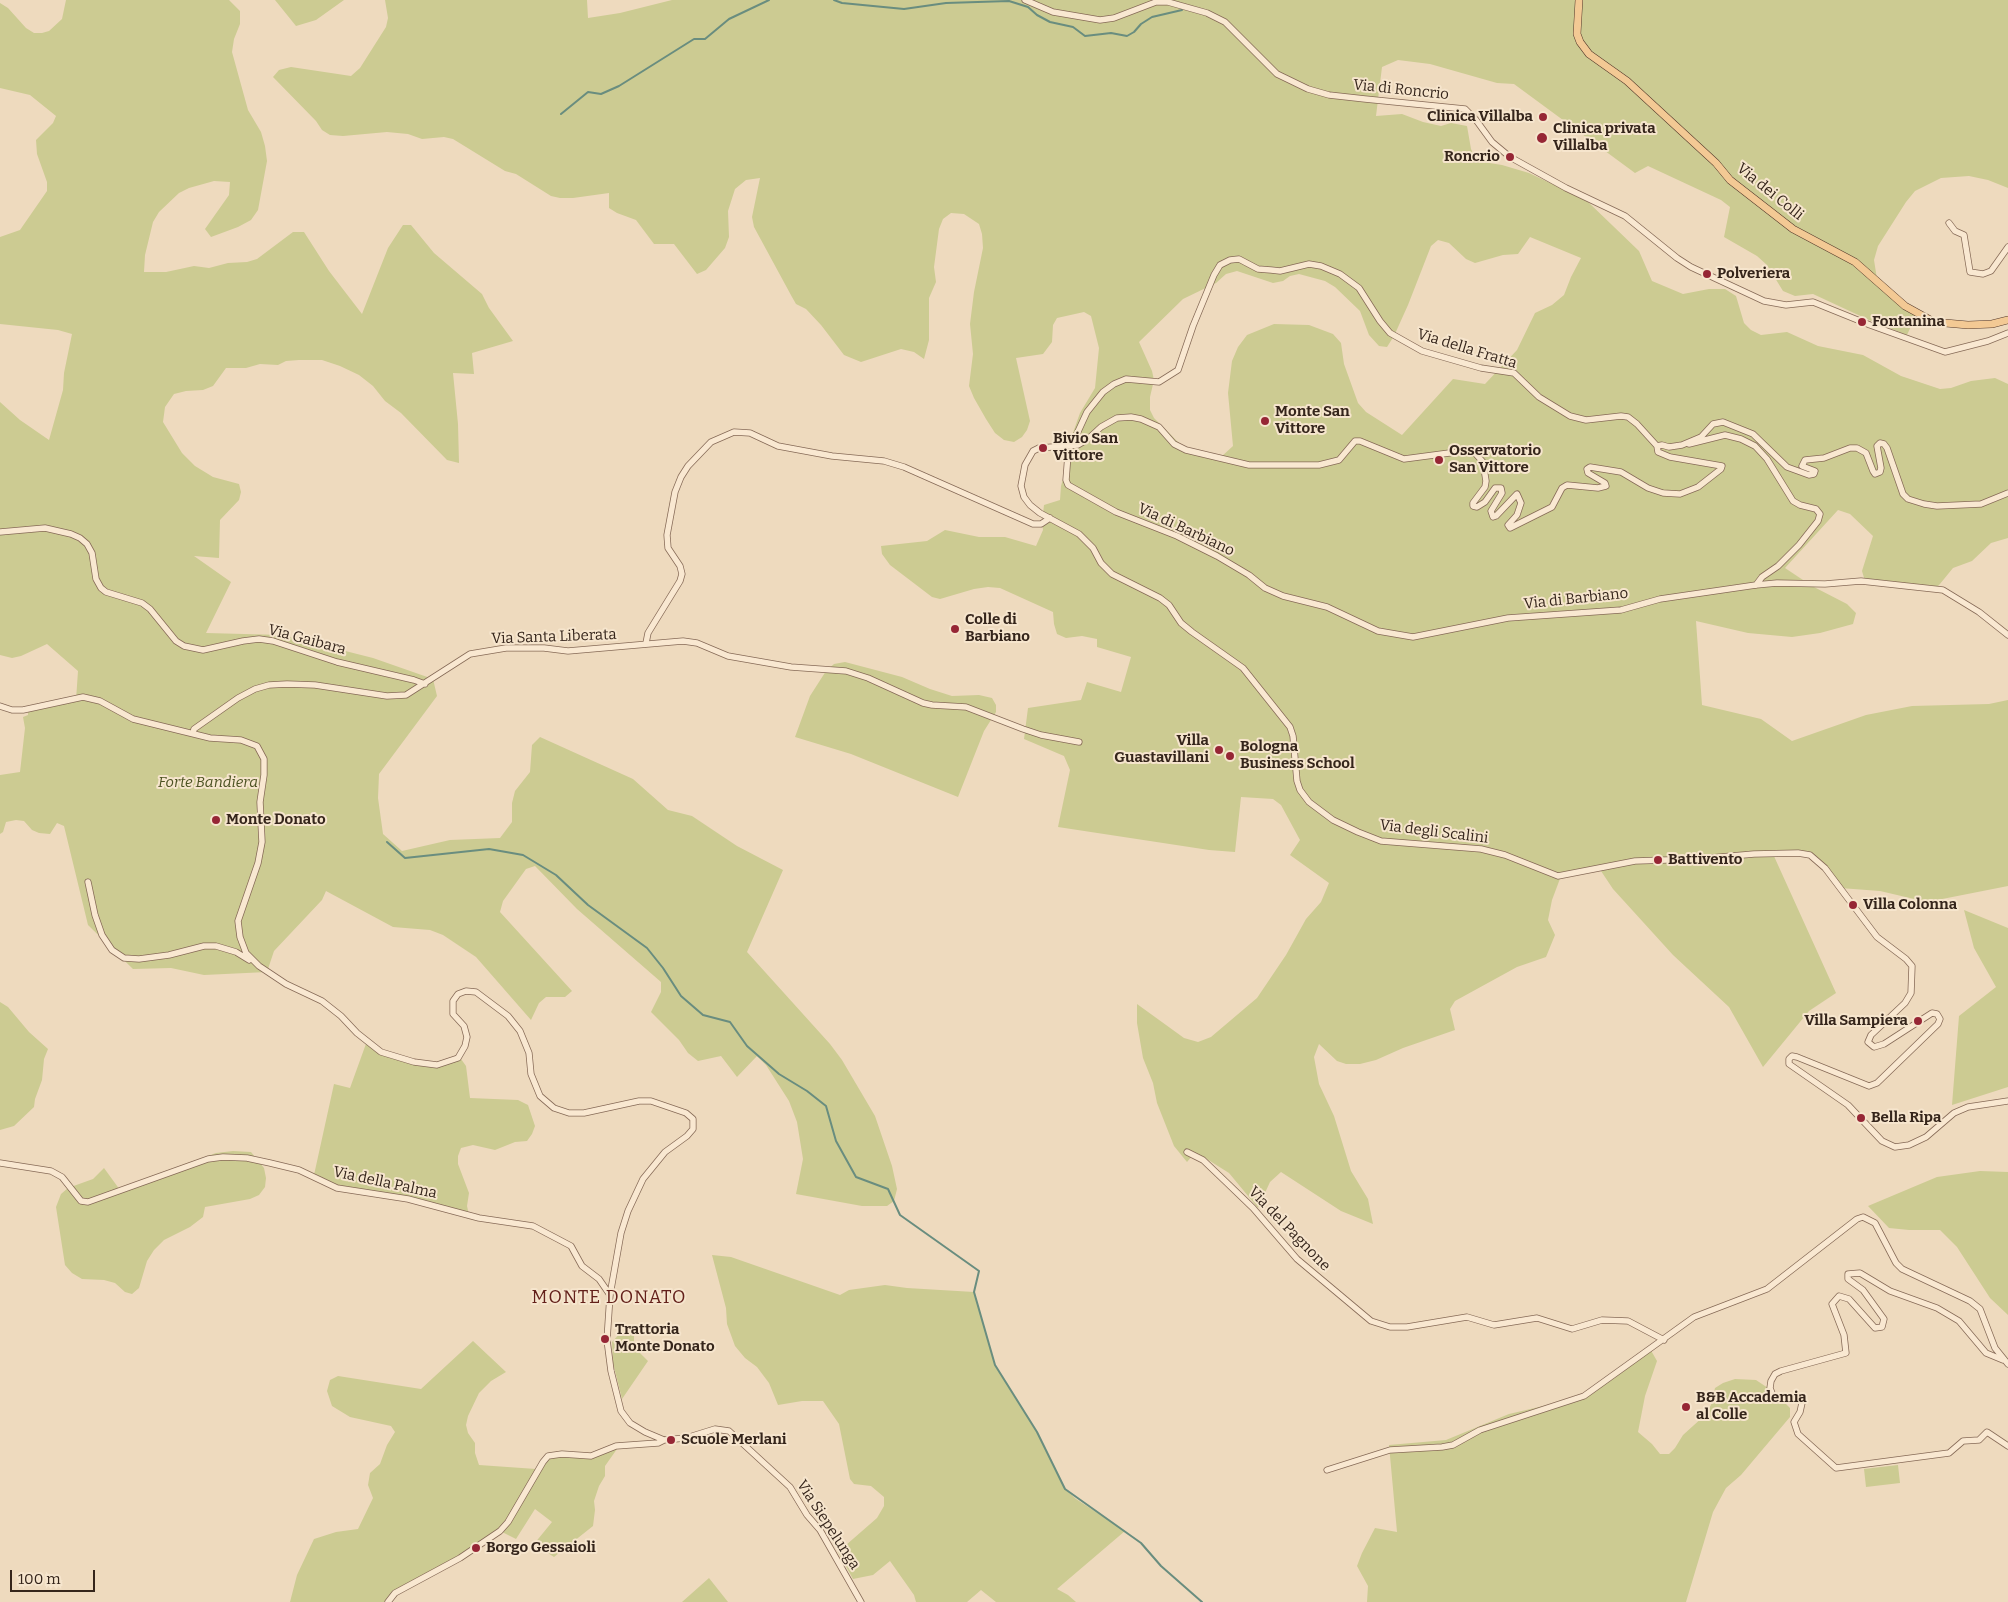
<!DOCTYPE html>
<html>
<head>
<meta charset="utf-8">
<style>
  body { margin:0 }
  #map { position:relative; width:2008px; height:1602px; overflow:hidden; background:#eedabe; font-family:Bitter,serif }
  canvas { display:block }
  .scale { position:absolute; left:10px; top:1570px; width:85px; height:22px; box-sizing:border-box; border:2px solid #35251b; border-top:0; padding-left:6px; font-size:15px; line-height:18px; white-space:nowrap; color:#35251b; -webkit-text-stroke:4px #f6e5cd; paint-order:stroke }
</style>
</head>
<body>
<div id="map">
<canvas width="2008" height="1602"></canvas>
<div class="scale">100 m</div>
</div>
<script>
const c = document.querySelector('canvas').getContext('2d');
c.lineJoin = 'round';
function fillPath(path, color) { c.fillStyle = color; c.fill(path, 'evenodd'); }
const shape = rows => new Path2D(rows.map(r => 'M' + r).join(''));
function strokePath(path, color, width, dash) { c.strokeStyle = color; c.lineWidth = width; c.lineCap = dash ? 'butt' : 'round'; c.setLineDash(dash || []); c.stroke(path); }
function label(font, color, halo, rows, align = 'center') {
  c.font = font + ' Bitter,serif'; c.lineWidth = 4; c.setLineDash([]); c.textBaseline = 'middle'; c.strokeStyle = halo; c.fillStyle = color; for (const [text, x, y, turn = 0] of rows) {
    c.save(); c.translate(x, y); c.rotate((+turn || 0) * Math.PI / 180); c.textAlign = isNaN(turn) ? turn : align; if (halo) c.strokeText(text, 0, 0); c.fillText(text, 0, 0); c.restore();
  }
}
fillPath(shape([
  [66,0,229,0,240,11,240,24,234,39,232,52,248,110,261,132,265,146,267,161,258,210,251,220,238,227,211,237,205,229,229,195,230,182,214,181,189,188,179,193,159,212,153,222,145,255,144,272,166,272,194,266,209,268,228,263,247,262,257,259,293,232,304,232,329,271,362,314,388,248,403,225,411,225,434,253,482,294,489,308,513,341,472,353,474,374,453,373,458,424,459,463,447,460,401,413,385,401,373,386,359,375,340,366,322,360,299,360,286,361,278,365,260,364,246,368,226,368,213,386,203,390,186,391,174,394,165,407,163,422,182,453,195,466,213,477,239,484,241,492,239,500,220,520,219,558,194,556,231,582,206,633,282,635,373,658,433,679,437,696,379,774,378,798,383,834,402,851,450,840,500,838,512,822,512,803,515,791,530,772,532,745,540,737,633,779,668,810,692,816,737,846,783,870,747,952,830,1044,842,1060,875,1116,892,1166,897,1189,894,1201,887,1206,862,1206,796,1194,803,1159,797,1122,789,1101,766,1065,757,1056,737,1077,721,1056,698,1061,688,1053,679,1040,651,1012,661,992,661,982,577,909,535,866,526,869,503,901,500,912,572,991,565,997,546,997,539,1003,531,1020,476,957,443,935,430,930,393,927,326,891,322,900,274,951,267,972,204,975,171,968,133,969,88,925,64,826,57,823,50,834,39,833,32,830,24,821,16,820,6,822,3,832,0,834,0,775,20,772,25,728,23,717,28,715,28,711,76,700,78,671,47,644,21,656,12,658,0,655,0,402,20,420,49,440,63,390,64,373,72,334,58,330,0,324,0,237,20,230,47,191,47,182,37,154,36,140,53,123,56,116,30,95,0,88,0,3,8,8,26,28,34,33,42,33,49,31,62,19],
  [275,0,344,0,316,20,296,26],
  [385,0,587,0,588,18,620,13,672,0,2008,0,2008,188,1988,180,1969,176,1941,178,1915,191,1906,202,1878,246,1874,260,1877,279,1917,313,1907,335,1869,320,1813,294,1795,296,1783,291,1767,265,1757,256,1724,237,1730,207,1721,200,1648,166,1635,173,1514,84,1497,83,1430,64,1398,60,1382,67,1376,116,1402,114,1423,122,1441,126,1451,123,1467,126,1471,149,1475,158,1483,162,1502,165,1529,173,1586,200,1639,251,1652,281,1683,294,1709,289,1725,289,1736,296,1744,323,1751,330,1761,335,1787,332,1818,346,1863,355,1901,376,1940,389,1951,388,1971,381,1995,378,2008,384,2008,538,1991,543,1972,561,1953,568,1935,590,1865,581,1862,571,1873,536,1850,514,1838,510,1785,568,1812,586,1847,604,1856,613,1853,624,1820,633,1792,637,1748,633,1696,621,1702,705,1761,719,1792,741,1866,715,1912,706,1989,704,2008,700,2008,886,1927,902,1880,891,1840,888,1818,859,1801,853,1773,854,1836,993,1809,1011,1763,1067,1729,1007,1673,955,1613,889,1599,868,1561,876,1552,900,1548,920,1555,935,1546,957,1517,967,1455,1001,1450,1009,1455,1030,1403,1048,1376,1060,1360,1064,1346,1064,1337,1061,1319,1044,1314,1057,1319,1084,1334,1116,1351,1171,1368,1199,1373,1224,1341,1211,1281,1172,1270,1182,1258,1208,1229,1173,1202,1156,1192,1156,1187,1162,1174,1146,1157,1103,1153,1083,1143,1058,1137,1023,1137,1004,1184,1038,1198,1042,1211,1037,1257,998,1286,955,1306,919,1321,902,1329,883,1290,855,1300,840,1281,805,1273,799,1241,797,1235,852,1209,850,1058,827,1070,770,1064,756,1024,739,1028,708,1081,700,1087,682,1121,692,1131,657,1097,647,1097,639,1082,636,1066,638,1057,634,1054,624,1053,612,1000,588,988,587,974,589,940,599,932,597,890,565,882,554,881,546,927,541,945,530,979,537,1005,537,1036,546,1043,530,1042,522,1044,505,1060,500,1061,486,1066,468,1069,444,1080,413,1095,388,1099,348,1091,316,1084,312,1057,318,1053,325,1052,342,1043,354,1016,358,1030,421,1027,430,1022,437,1014,442,1004,440,995,433,986,419,974,398,969,386,973,354,970,324,974,292,983,248,982,234,979,224,964,214,951,213,943,219,939,229,934,267,936,282,929,298,929,340,924,359,914,352,901,349,861,362,844,355,821,325,806,309,796,304,792,297,754,227,752,217,760,178,746,180,735,189,728,211,729,237,725,248,706,270,697,274,674,244,654,244,636,220,617,213,609,208,609,193,573,198,560,198,551,196,516,174,505,171,453,139,444,137,422,139,408,134,387,132,343,136,330,135,322,130,316,121,273,77,279,70,291,67,351,76,360,68,386,27,388,18],
  [1530,237,1581,258,1571,277,1564,295,1552,305,1535,313,1517,350,1485,384,1453,379,1402,435,1366,412,1358,403,1344,364,1341,343,1333,334,1309,325,1274,324,1247,335,1238,347,1232,361,1228,393,1233,446,1221,457,1183,447,1154,418,1150,410,1150,397,1154,380,1152,371,1139,342,1183,299,1216,283,1226,274,1237,271,1273,283,1283,281,1290,276,1299,274,1325,281,1335,287,1360,311,1369,335,1379,346,1387,347,1394,336,1408,305,1431,246,1438,240,1449,243,1466,259,1475,263,1503,255,1518,254],
  [845,662,902,677,930,689,952,696,979,695,992,698,996,705,996,712,984,731,958,797,851,754,795,737,810,696,826,671,834,664],
  [1964,910,2008,928,2008,1087,1952,1105,1959,1016,1996,987,1974,948],
  [0,1002,8,1007,29,1032,48,1049,44,1059,42,1080,35,1099,34,1107,14,1126,0,1130],
  [367,1041,379,1050,404,1060,446,1063,461,1059,466,1066,470,1098,518,1100,528,1105,535,1126,532,1134,527,1141,515,1142,495,1150,473,1145,461,1148,458,1156,458,1164,469,1193,467,1206,469,1215,342,1187,314,1175,334,1084,350,1088],
  [233,1151,251,1152,264,1168,266,1178,265,1187,259,1195,250,1199,205,1207,203,1217,190,1227,164,1240,154,1250,147,1261,139,1288,132,1294,125,1292,115,1283,104,1280,82,1279,72,1273,65,1265,56,1207,61,1194,68,1188,93,1179,104,1168,120,1190,141,1180,216,1153],
  [1980,1171,2008,1172,2008,1315,1990,1298,1957,1247,1940,1230,1909,1230,1889,1228,1868,1206,1937,1177],
  [712,1255,731,1257,840,1295,849,1290,885,1285,907,1288,974,1292,995,1365,1037,1432,1065,1489,1076,1499,1125,1531,1057,1589,1068,1595,1076,1602,996,1602,981,1590,967,1602,916,1602,914,1595,890,1561,873,1575,853,1579,838,1552,877,1518,884,1506,884,1497,871,1486,854,1484,850,1479,839,1424,823,1401,802,1401,778,1405,769,1383,757,1367,745,1358,735,1346,727,1324,726,1308],
  [628,1329,634,1331,634,1347,648,1361,622,1399,613,1363,612,1342,622,1331],
  [473,1341,506,1372,491,1381,479,1393,468,1416,466,1425,468,1433,475,1443,475,1453,479,1465,536,1469,513,1510,502,1526,482,1544,400,1593,389,1602,290,1602,297,1575,314,1539,336,1532,358,1529,373,1498,368,1485,370,1473,380,1464,387,1445,395,1432,391,1426,350,1417,332,1406,327,1391,330,1380,338,1376,421,1389],
  [1649,1347,1657,1361,1645,1396,1638,1432,1652,1444,1660,1454,1669,1454,1675,1448,1683,1435,1704,1416,1711,1405,1715,1388,1723,1383,1735,1379,1756,1380,1774,1392,1790,1408,1790,1417,1741,1475,1726,1488,1713,1512,1686,1602,1367,1602,1368,1586,1357,1566,1362,1553,1375,1528,1397,1532,1389,1445,1446,1440,1509,1414,1569,1400,1613,1379],
  [616,1446,617,1449,605,1466,605,1476,599,1486,594,1501,595,1510,593,1526,554,1557,534,1544,552,1522,535,1509,516,1539,500,1531,548,1456,581,1457],
  [1898,1465,1900,1483,1866,1487,1864,1469],
  [709,1578,728,1602,682,1602]
]), '#cccb92');
strokePath(shape([
  [834,0,842,3,904,9,946,3,1009,1,1028,7,1037,15,1050,22,1073,27,1085,36,1111,33,1127,36,1134,32,1141,24,1152,17,1182,10],
  [561,114,588,92,601,94,619,86,694,39,705,39,729,19,769,0],
  [387,842,405,858,489,849,523,855,556,875,588,905,647,948,663,968,681,996,703,1015,730,1022,747,1046,779,1074,807,1091,826,1106,836,1141,856,1177,888,1189,900,1215,979,1271,974,1292,995,1365,1037,1432,1065,1489,1141,1543,1161,1566,1202,1602]
]), '#698d7f', 2);
const minor = shape([
  [1025,0,1053,12,1100,20,1114,18,1156,2,1168,2,1207,13,1225,22,1277,74,1308,89,1329,95,1365,99,1465,109,1476,120,1492,142,1510,157,1566,188,1625,216,1677,258,1691,267,1764,301,1786,305,1813,302,1870,325,1945,352,1988,341,2008,333],
  [1949,223,1955,231,1964,235,1970,272,1983,274,1991,271,2008,247],
  [1689,444,1725,435,1741,439,1755,446,1767,459,1793,501,1800,505,1816,509,1820,514,1818,521,1799,545,1778,566,1762,577,1756,585],
  [1062,445,1063,441,1075,438,1087,412,1103,392,1114,384,1126,379,1159,382,1178,370,1193,326,1214,275,1220,265,1230,260,1239,259,1258,269,1271,270,1280,271,1309,264,1321,266,1340,274,1359,288,1380,321,1390,333,1422,351,1481,368,1514,373,1539,397,1570,416,1586,420,1621,416,1628,417,1637,424,1657,446,1658,452,1670,457,1722,466,1721,469,1698,487,1680,494,1663,493,1648,488,1621,472,1590,467,1587,469,1588,473,1605,483,1606,486,1598,488,1567,485,1562,488,1552,507,1510,528,1508,525,1517,515,1521,503,1517,494,1496,516,1493,517,1491,511,1502,493,1501,488,1495,488,1485,502,1477,507,1473,506,1473,503,1485,487,1486,481,1483,462,1472,450,1404,459,1360,441,1355,441,1339,460,1319,465,1249,465,1186,450,1174,444,1159,427,1141,419,1131,417,1117,418,1101,427,1088,439,1078,445,1039,448,1033,451,1025,465,1021,486,1024,497,1030,505,1040,513,1079,534,1093,548,1101,563,1112,574,1160,598,1169,605,1181,623,1192,632,1243,668,1290,727,1293,736,1297,781,1300,790,1309,802,1333,820,1358,832,1381,841,1481,849,1505,855,1558,876,1635,861,1698,859,1754,854,1798,853,1810,855,1825,868,1877,937,1906,959,1912,966,1911,993,1905,1003,1871,1035,1868,1042,1874,1047,1884,1044,1932,1013,1937,1014,1940,1019,1938,1024,1877,1083,1869,1086,1797,1057,1792,1056,1789,1059,1789,1064,1848,1105,1882,1141,1895,1147,1909,1145,1926,1137,1954,1113,1968,1107,2008,1101],
  [1062,445,1068,454,1066,480,1068,485,1116,512,1177,536,1217,556,1249,575,1265,588,1283,596,1327,607,1378,631,1413,637,1508,618,1621,610,1660,599,1756,585,1777,583,1825,584,1861,581,1943,590,1979,612,2008,635],
  [1657,446,1662,445,1669,447,1682,445,1701,437,1713,424,1723,422,1753,434,1787,467,1809,475,1814,474,1815,471,1802,466,1805,460,1824,458,1850,448,1857,448,1866,453,1873,471,1875,474,1880,472,1881,468,1877,446,1880,443,1884,444,1887,448,1903,494,1908,499,1924,504,1937,506,1981,504,2008,493],
  [0,532,45,528,71,534,80,538,87,544,92,553,96,579,101,588,106,592,142,603,150,609,176,641,184,646,203,650,243,641,259,639,273,641,337,662,414,680,425,684],
  [646,643,648,633,680,581,682,574,680,566,668,548,667,535,675,492,681,477,688,466,711,442,734,432,750,433,778,446,832,456,884,461,904,467,1033,524,1041,524,1050,518],
  [0,706,12,710,23,710,83,697,100,701,133,719,210,738,241,740,257,746,264,759,264,775,260,802,262,842,258,863,238,921,240,937,246,953,259,966,286,984,322,1001,341,1016,357,1033,381,1052,414,1062,437,1065,458,1058,465,1046,467,1037,464,1026,453,1014,453,1001,458,994,466,991,476,992,508,1016,520,1031,529,1053,531,1074,540,1096,554,1108,569,1113,584,1113,639,1101,651,1101,686,1113,693,1119,693,1129,687,1136,665,1152,643,1179,628,1211,621,1233,610,1295,607,1340,611,1371,621,1411,630,1423,645,1432,664,1440,686,1438,715,1429,729,1431,790,1487,807,1515,820,1530,861,1602],
  [193,733,194,729,238,698,255,689,269,685,287,684,315,685,387,696,406,695,470,654,506,648,544,648,568,651,683,641,697,643,728,656,791,667,846,671,868,678,923,703,932,705,966,707,1023,729,1041,735,1079,742],
  [88,882,95,915,102,935,112,950,124,958,139,959,169,955,204,946,216,946,236,952,249,960],
  [1187,1152,1203,1160,1226,1182,1253,1208,1297,1259,1371,1321,1390,1327,1407,1327,1467,1317,1494,1325,1537,1318,1572,1329,1602,1320,1628,1321,1664,1340],
  [0,1163,51,1171,62,1177,81,1201,88,1202,208,1159,223,1157,247,1158,270,1163,299,1170,337,1188,408,1199,479,1218,533,1226,571,1246,582,1266,599,1279,610,1295],
  [2003,1360,1986,1353,1959,1321,1937,1308,1890,1291,1860,1273,1848,1274,1848,1279,1863,1290,1884,1319,1882,1327,1875,1328,1849,1299,1839,1296,1832,1304,1844,1335,1846,1353,1781,1371,1775,1374,1771,1381,1770,1388,1773,1396,1779,1399,1798,1398,1802,1403,1800,1412,1794,1422,1798,1434,1836,1468,1949,1453,1963,1441,1979,1440,1987,1432,2008,1446],
  [1327,1470,1390,1450,1442,1447,1453,1445,1480,1430,1584,1396,1694,1317,1767,1289,1857,1219,1863,1217,1875,1223,1896,1263,1902,1269,1970,1301,1980,1309,1995,1348,2008,1364],
  [388,1602,395,1593,460,1558,500,1531,508,1522,543,1462,548,1456,562,1454,591,1456,616,1446,658,1443,664,1440]
]);
const major = shape([
  [1579,0,1577,34,1580,42,1589,54,1627,81,1716,163,1730,180,1793,229,1855,262,1905,306,1934,322,1968,325,1992,324,2008,320]
]);
strokePath(minor, '#866a57', 7);
strokePath(major, '#54392b', 8);
strokePath(minor, '#f9e8d1', 5.5);
strokePath(major, '#f3c994', 7);
for (const [x, y, r, color] of [
  [1543,117,5,"#962635"],
  [1542,138,6,"#962635"],
  [1510,157,5,"#962635"],
  [1707,274,5,"#962635"],
  [1862,322,5,"#962635"],
  [1265,421,5,"#962635"],
  [1043,448,5,"#962635"],
  [1439,460,5,"#962635"],
  [955,629,5,"#962635"],
  [1219,750,5,"#962635"],
  [1230,756,5,"#962635"],
  [216,820,5,"#962635"],
  [1658,860,5,"#962635"],
  [1853,905,5,"#962635"],
  [1918,1021,5,"#962635"],
  [1861,1118,5,"#962635"],
  [605,1339,5,"#962635"],
  [1686,1407,5,"#962635"],
  [671,1440,5,"#962635"],
  [476,1548,5,"#962635"]
]) { const dot = new Path2D(); dot.arc(x, y, r, 0, 2 * Math.PI); c.fillStyle = color; c.fill(dot); strokePath(dot, '#f6e5cd', 2); }
label('15px', '#35251b', '#f6e5cd', [
  ["Via di Roncrio",1401,90,6],
  ["Via dei Colli",1770,192,39],
  ["Via della Fratta",1467,349,17],
  ["Via di Barbiano",1186,530,25],
  ["Via di Barbiano",1576,599,-6],
  ["Via Santa Liberata",554,637,-2],
  ["Via Gaibara",307,640,15],
  ["Via degli Scalini",1434,832,7],
  ["Via della Palma",385,1183,12],
  ["Via del Pagnone",1289,1229,46],
  ["Via Siepelunga",828,1525,57]
]);
label('bold 15px', '#35251b', '#f6e5cd', [
  ["Clinica Villalba",1533,117,"right"],
  ["Clinica privata",1553,129],
  ["Villalba",1553,146],
  ["Roncrio",1500,157,"right"],
  ["Polveriera",1717,274],
  ["Fontanina",1872,322],
  ["Monte San",1275,412],
  ["Vittore",1275,429],
  ["Bivio San",1053,439],
  ["Vittore",1053,456],
  ["Osservatorio",1449,451],
  ["San Vittore",1449,468],
  ["Colle di",965,620],
  ["Barbiano",965,637],
  ["Villa",1209,741,"right"],
  ["Guastavillani",1209,758,"right"],
  ["Bologna",1240,747],
  ["Business School",1240,764],
  ["Monte Donato",226,820],
  ["Battivento",1668,860],
  ["Villa Colonna",1863,905],
  ["Villa Sampiera",1908,1021,"right"],
  ["Bella Ripa",1871,1118],
  ["Trattoria",615,1330],
  ["Monte Donato",615,1347],
  ["B&B Accademia",1696,1398],
  ["al Colle",1696,1415],
  ["Scuole Merlani",681,1440],
  ["Borgo Gessaioli",486,1548]
], 'left');
label('italic 15px', '#4c5222', '#f6e5cd', [
  ["Forte Bandiera",208,783]
]);
c.letterSpacing = '1px';
label('18px', '#63201a', '#f6e5cd', [
  ["MONTE DONATO",609,1298]
]);
c.letterSpacing = '0px';
</script>
</body>
</html>
